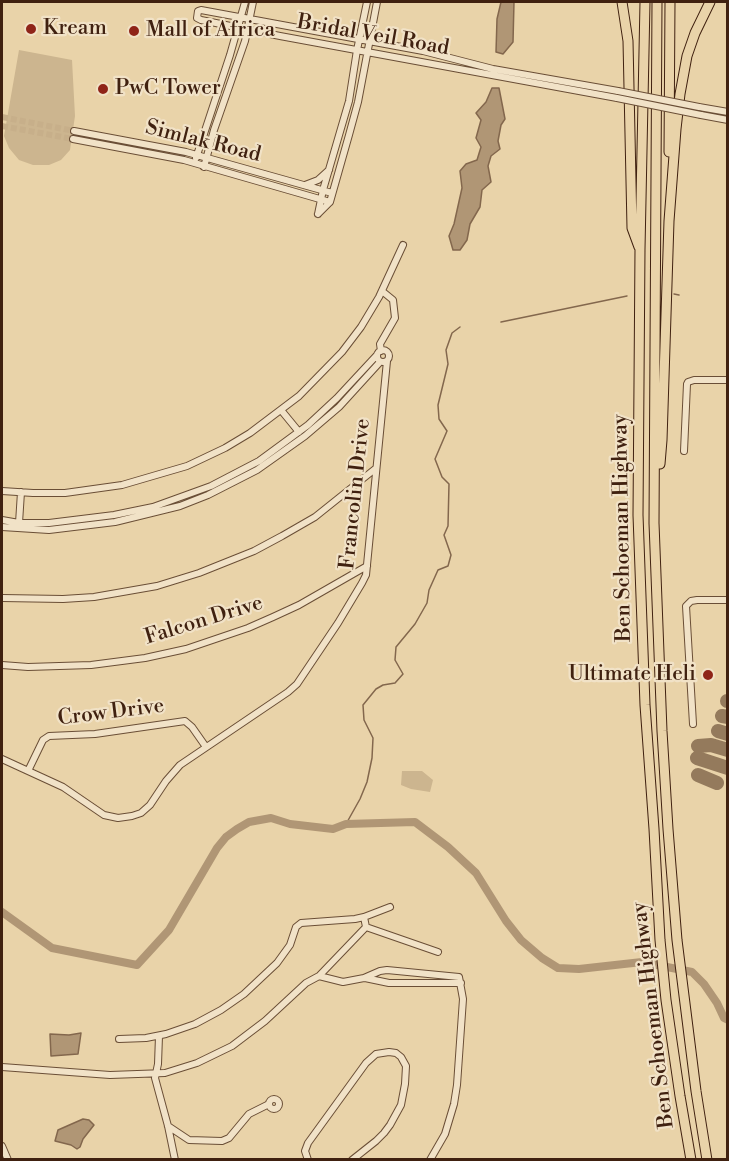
<!DOCTYPE html>
<html>
<head>
<meta charset="utf-8">
<style>
  body { margin:0 }
  #map { position:relative; width:729px; height:1161px; overflow:hidden; background:#e9d3a9; font-family:"Libre Bodoni",serif }
  canvas { display:block }
  .frame { position:absolute; inset:0; border:3px solid #402110; pointer-events:none }
</style>
</head>
<body>
<div id="map">
<canvas width="729" height="1161"></canvas>
<div class="frame"></div>
</div>
<script>
const c = document.querySelector('canvas').getContext('2d');
c.lineJoin = 'round';
function fillPath(path, color) { c.fillStyle = color; c.fill(path, 'evenodd'); }
const shape = rows => new Path2D(rows.map(r => 'M' + r).join(''));
function strokePath(path, color, width, dash) { c.strokeStyle = color; c.lineWidth = width; c.lineCap = dash ? 'butt' : 'round'; c.setLineDash(dash || []); c.stroke(path); }
function label(font, color, halo, rows, align = 'center') {
  c.font = font + ' "Libre Bodoni",serif'; c.lineWidth = 4.5; c.setLineDash([]); c.textBaseline = 'middle'; c.strokeStyle = halo; c.fillStyle = color; for (const [text, x, y, turn = 0] of rows) {
    c.save(); c.translate(x, y); c.rotate((+turn || 0) * Math.PI / 180); c.textAlign = isNaN(turn) ? turn : align; if (halo) c.strokeText(text, 0, 0); c.fillText(text, 0, 0); c.restore();
  }
}
fillPath(shape([
  [19,50,72,60,75,116,70,150,61,160,49,165,33,165,19,160,9,148,4,136],
  [402,771,422,771,433,780,430,792,411,789,401,785]
]), '#ccb58f');
const water = shape([
  [501,2,514,2,513,42,503,54,496,52,497,19,501,2],
  [492,88,499,88,505,119,501,125,498,141,500,149,491,156,488,166,491,182,482,190,480,207,470,224,467,240,460,250,453,250,449,236,454,224,462,188,460,171,466,164,477,160,481,147,476,138,481,120,476,113,486,102,492,88],
  [81,1033,78,1054,51,1056,50,1034,69,1035,81,1033],
  [83,1119,89,1120,94,1125,83,1139,80,1147,77,1149,71,1145,55,1141,58,1130,83,1119]
]);
fillPath(water, '#b09675');
strokePath(water, '#83674d', 1.5);
strokePath(shape([
  [674,294,679,295],
  [501,322,627,296],
  [346,824,360,799,367,782,372,758,373,738,364,720,363,705,376,689,383,685,395,683,403,674,395,660,396,647,415,624,427,603,429,590,438,570,448,566,451,555,444,535,448,526,449,484,442,477,435,459,447,431,439,419,438,405,448,364,446,350,452,333,460,327]
]), '#83674d', 1.5);
strokePath(shape([
  [2,912,52,948,137,965,169,930,217,848,226,837,237,829,249,822,271,818,290,824,333,829,346,824,415,822,448,847,476,873,506,921,521,940,542,958,558,968,579,969,642,962,692,972,704,984,717,1003,724,1018,728,1020]
]), '#b09675', 8);
strokePath(shape([
  [727,701,728,701],
  [722,716,728,717],
  [718,731,728,734],
  [698,746,711,745,728,750],
  [697,758,728,768],
  [698,775,717,783]
]), '#947a5c', 14);
strokePath(shape([
  [2,117,74,131],
  [2,126,73,139]
]), '#c7af8a', 6, [6, 3]);
const minor = shape([
  [617,98,280,36,201,20,197,18,198,11,201,10,423,51,493,69,618,91],
  [699,107,728,112],
  [701,115,728,120],
  [74,131,186,152,332,193],
  [73,139,184,160,330,202],
  [196,158,230,55,245,2],
  [204,167,214,130,245,41,253,2],
  [305,185,318,180,329,170],
  [318,214,330,202,349,135,358,102,377,2],
  [318,214,323,190,349,101,357,50,367,2],
  '377 356a6 6 0 1 1 12 0a6 6 0 1 1-12 0Z',
  [381,351,380,344,395,318,393,300,382,291],
  [281,410,299,432],
  [684,451,687,384,688,382,694,380,728,380],
  [2,491,33,493,65,493,122,485,187,466,225,448,250,433,299,396,342,352,361,327,379,297,403,245],
  [2,520,19,523,49,523,114,515,153,507,211,486,259,461,308,425,337,398,377,355],
  [19,523,21,492],
  [2,527,49,530,115,522,180,506,208,495,257,470,305,436,339,407,380,362],
  [2,598,63,599,94,597,157,586,199,573,254,551,282,536,315,517,375,469],
  [2,665,28,667,91,665,145,658,186,649,248,628,273,617,299,605,367,566],
  [693,724,686,606,691,601,697,600,728,600],
  [2,759,63,787,104,815,118,818,132,816,141,813,150,805,166,781,180,765,288,692,297,684,338,623,362,583,366,575,387,361],
  [28,771,43,740,49,736,95,734,185,721,192,727,206,747],
  [366,927,438,952],
  [319,976,366,927,364,917],
  [365,978,389,983,461,983],
  [159,1036,158,1064,155,1078,168,1126,175,1160],
  [119,1039,146,1038,166,1034,195,1024,221,1010,244,994,277,963,290,945,296,927,301,923,355,919,364,917,390,907],
  [2,1067,110,1075,165,1073,197,1063,232,1046,265,1021,306,983,319,976,343,982,364,978,380,971,387,970,459,977,463,999,457,1085,454,1104,445,1134,430,1160],
  '269 1104a5 5 0 1 1 10 0a5 5 0 1 1-10 0Z',
  [168,1126,189,1140,222,1141,229,1138,249,1114,269,1104],
  [2,1146,8,1160],
  [308,1160,305,1151,308,1143,366,1063,376,1054,389,1052,396,1053,401,1057,406,1066,405,1084,401,1105,390,1125,384,1133,376,1141,352,1160]
]);
const highway = shape([
  [622,2,628,41,632,228,639,247],
  [645,2,640,249,638,515,645,705,654,829,660,940,666,1000,680,1096,691,1160],
  [657,2,654,523,662,731,668,829,677,940,696,1091,707,1160],
  [669,152,670,2],
  [660,464,662,440,669,221,676,129,680,94,687,56,695,33,710,2]
]);
strokePath(minor, '#6a4e36', 8);
strokePath(highway, '#402110', 11);
strokePath(minor, '#f1e2c7', 6);
strokePath(highway, '#e9d3a9', 9);
const minorBridge = shape([
  [618,91,699,107],
  [617,98,701,115]
]);
strokePath(minorBridge, '#6a4e36', 8, []);
strokePath(minorBridge, '#f1e2c7', 6);
for (const [x, y, r, color] of [
  [31,29,6,"#8f2418"],
  [134,31,6,"#8f2418"],
  [103,89,6,"#8f2418"],
  [708,675,6,"#8f2418"]
]) { const dot = new Path2D(); dot.arc(x, y, r, 0, 2 * Math.PI); c.fillStyle = color; c.fill(dot); strokePath(dot, '#f1e2c7', 2); }
label('21px', '#402110', '#f1e2c7', [
  ["Kream",43,29],
  ["Mall of Africa",146,31],
  ["PwC Tower",115,89],
  ["Ultimate Heli",696,675,"right"]
], 'left');
label('21px', '#402110', '#f1e2c7', [
  ["Bridal Veil Road",373,36,10],
  ["Simlak Road",203,142,14],
  ["Francolin Drive",356,494,-84],
  ["Ben Schoeman Highway",623,528,-91],
  ["Falcon Drive",204,621,-17],
  ["Crow Drive",111,713,-7],
  ["Ben Schoeman Highway",654,1015,-97]
]);
</script>
</body>
</html>
